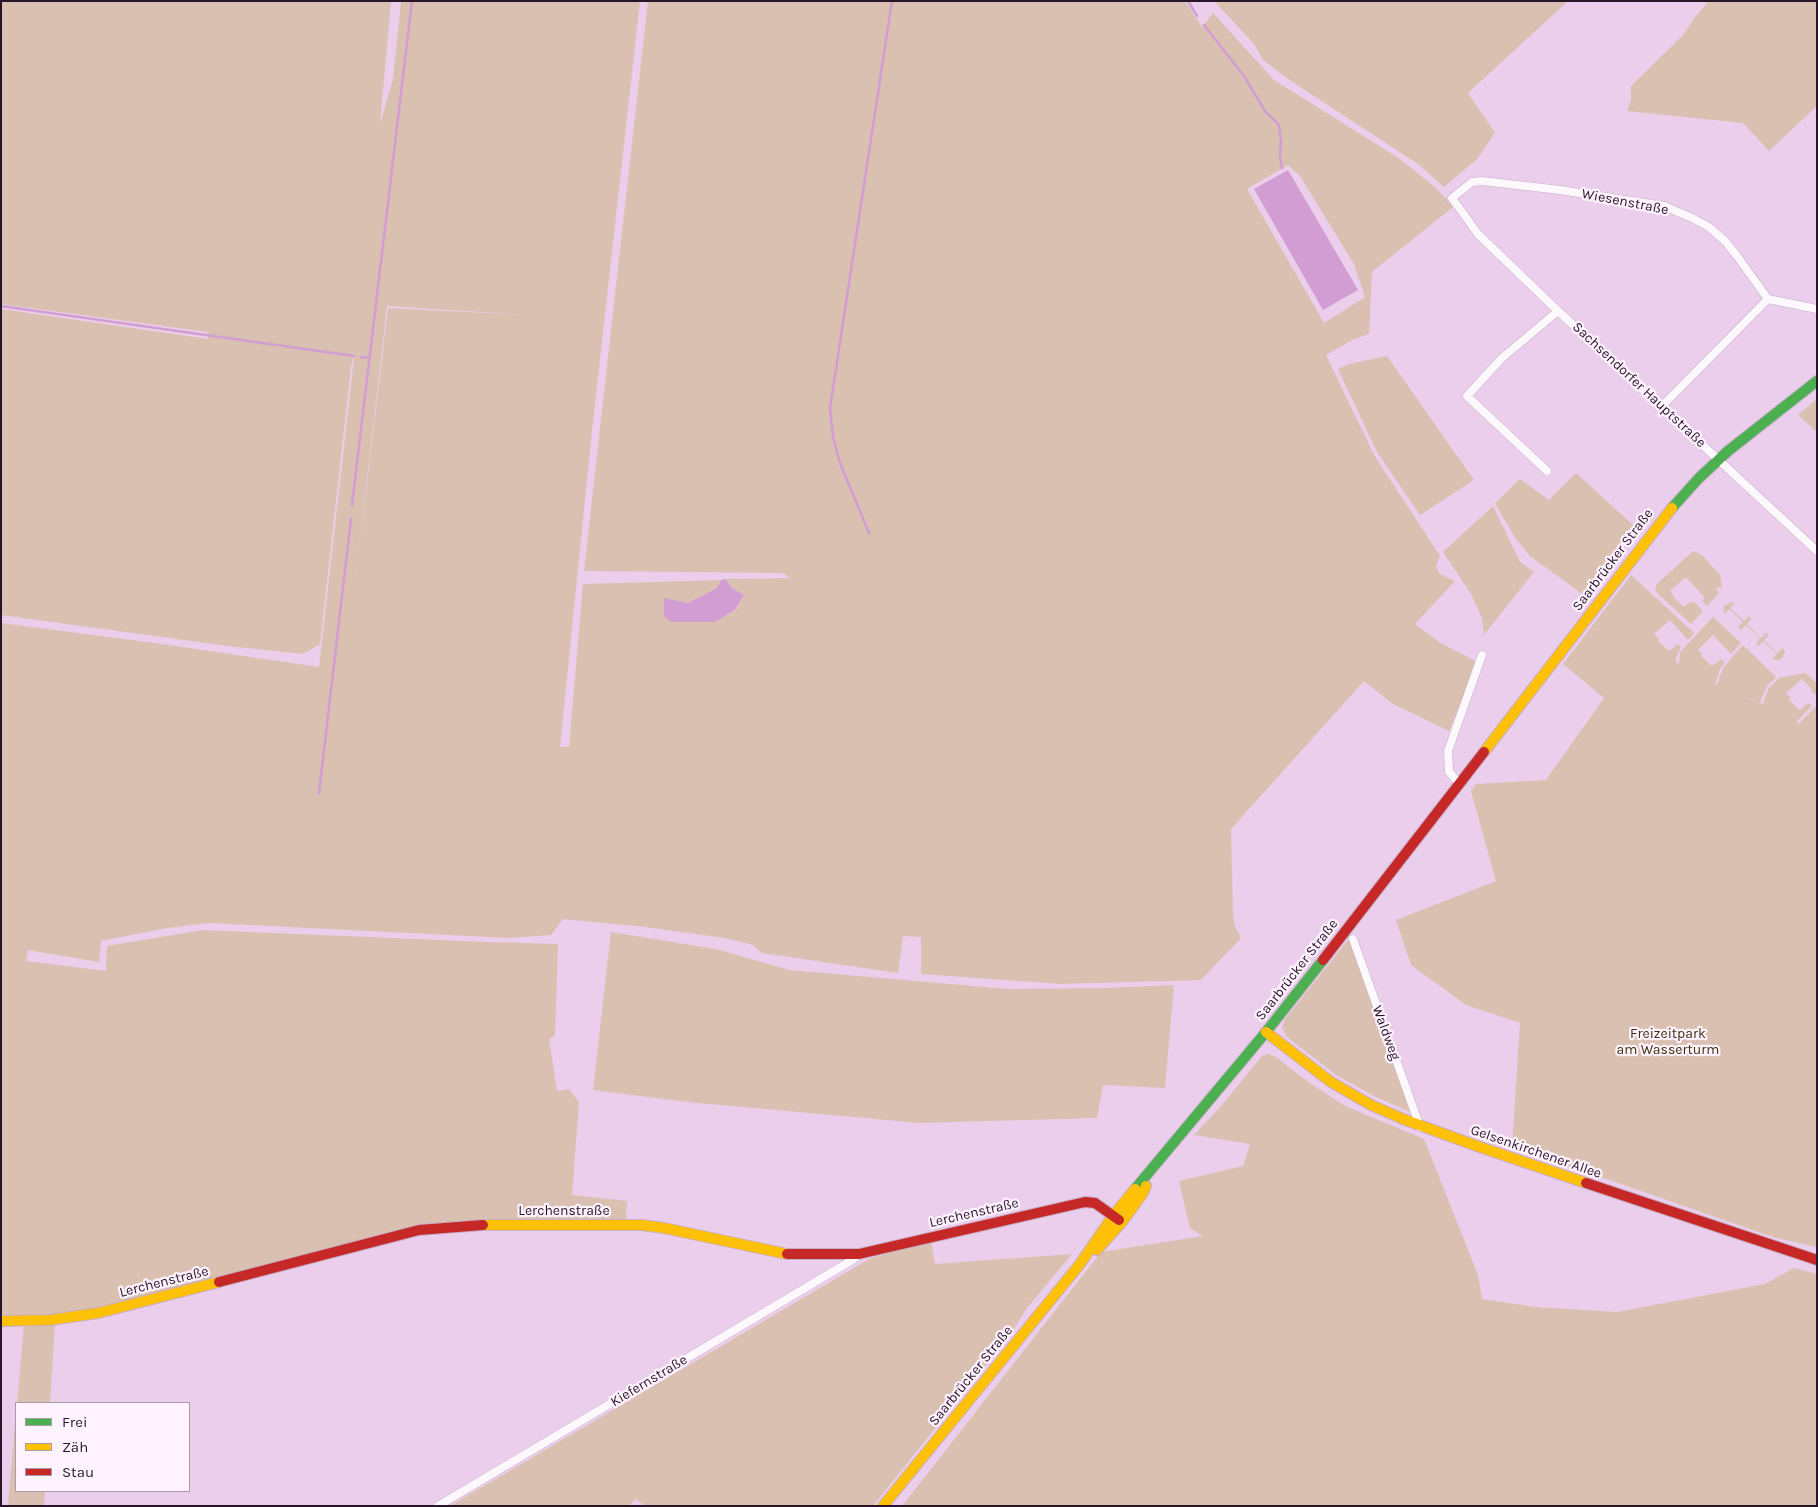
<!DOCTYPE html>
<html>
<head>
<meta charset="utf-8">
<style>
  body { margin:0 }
  #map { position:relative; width:1818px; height:1507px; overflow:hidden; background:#ebceec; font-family:Karla,sans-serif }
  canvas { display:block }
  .frame { position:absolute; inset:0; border:2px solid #291529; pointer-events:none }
  .legend { position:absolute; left:15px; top:1402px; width:175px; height:90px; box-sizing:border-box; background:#fff3ff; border:1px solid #a99aa9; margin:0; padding:6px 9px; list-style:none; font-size:15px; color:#291529 }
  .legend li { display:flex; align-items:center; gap:10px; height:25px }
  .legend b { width:25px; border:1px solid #a99aa9 }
</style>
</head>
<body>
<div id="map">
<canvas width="1818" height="1507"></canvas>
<div class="frame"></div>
<ul class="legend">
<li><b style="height:6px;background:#4caf50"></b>Frei</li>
<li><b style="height:6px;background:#ffc107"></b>Zäh</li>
<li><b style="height:6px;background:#c62828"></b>Stau</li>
</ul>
</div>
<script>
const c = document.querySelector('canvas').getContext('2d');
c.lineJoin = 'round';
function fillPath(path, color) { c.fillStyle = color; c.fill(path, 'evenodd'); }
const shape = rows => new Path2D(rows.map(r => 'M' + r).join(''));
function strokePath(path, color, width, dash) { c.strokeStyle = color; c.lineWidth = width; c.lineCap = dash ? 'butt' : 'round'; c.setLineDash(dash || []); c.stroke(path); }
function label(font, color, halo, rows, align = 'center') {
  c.font = font + ' Karla,sans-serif'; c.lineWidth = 4.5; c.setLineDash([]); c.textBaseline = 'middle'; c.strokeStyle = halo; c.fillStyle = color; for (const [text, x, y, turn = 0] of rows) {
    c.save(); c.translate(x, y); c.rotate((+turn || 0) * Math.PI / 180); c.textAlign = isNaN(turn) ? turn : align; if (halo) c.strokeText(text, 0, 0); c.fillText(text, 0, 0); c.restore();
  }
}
fillPath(shape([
  [1,1,391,1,380,124,393,79,401,1,640,1,592,431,560,747,569,747,583,584,721,580,717,588,688,603,664,599,671,622,715,622,736,610,744,595,732,588,725,579,790,578,783,573,584,571,648,1,1185,1,1202,27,1213,13,1274,80,1397,157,1435,187,1453,207,1372,272,1369,334,1352,340,1326,355,1374,455,1440,556,1436,566,1440,574,1455,581,1415,624,1439,642,1477,662,1449,731,1393,704,1364,681,1231,829,1233,916,1235,926,1241,938,1201,980,1061,984,921,974,921,937,903,936,898,973,762,953,753,945,725,938,645,927,563,919,551,935,508,938,209,923,167,928,101,941,99,962,28,950,26,961,106,971,107,946,203,930,487,942,558,944,555,1036,549,1039,557,1091,569,1089,579,1102,572,1195,627,1201,626,1221,463,1221,419,1226,99,1309,68,1315,1,1320,1,623,155,643,319,667,355,349,351,367,320,644,303,654,228,646,1,615,1,309,208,339,207,332,1,304],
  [1288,165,1300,176,1354,264,1365,297,1324,323,1247,189],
  [387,306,527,315,388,308,354,592],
  [1214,1,1568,1,1468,93,1495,133,1477,159,1444,187,1418,164,1288,79,1263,60,1254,44],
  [1709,1,1817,1,1817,106,1769,151,1743,123,1627,111,1631,100,1631,86,1684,34,1695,17],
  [1387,356,1474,480,1420,515,1377,452,1338,369,1349,364],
  [1817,399,1817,432,1798,415],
  [1576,473,1633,525,1585,596,1530,556,1516,539,1495,503,1520,479,1549,500],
  [1493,506,1520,562,1534,572,1484,635,1482,618,1471,594,1443,552],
  [1693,551,1702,555,1720,575,1722,589,1718,587,1716,589,1719,593,1707,606,1702,601,1705,598,1686,577,1670,591,1674,596,1673,597,1684,607,1690,602,1691,603,1693,601,1703,611,1691,624,1655,591,1657,584],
  [1631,575,1694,633,1688,640,1670,620,1654,634,1659,639,1658,641,1669,651,1678,644,1681,647,1676,658,1676,662,1679,664,1680,653,1683,649,1713,617,1741,643,1731,654,1713,635,1698,650,1702,654,1701,656,1712,666,1721,659,1725,663,1721,667,1715,684,1717,685,1723,668,1743,645,1776,677,1767,686,1760,702,1745,697,1763,704,1768,689,1779,678,1805,673,1817,683,1816,695,1811,691,1812,689,1802,679,1786,693,1791,698,1789,700,1800,710,1806,704,1807,705,1809,703,1812,706,1796,722,1799,724,1817,705,1817,1247,1773,1237,1512,1146,1520,1023,1466,1005,1411,965,1396,920,1496,881,1471,791,1476,784,1546,780,1604,698,1563,664],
  [1732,602,1734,603,1730,608,1744,621,1749,616,1751,619,1747,624,1761,638,1766,633,1769,635,1764,640,1777,653,1783,648,1785,653,1782,658,1779,660,1772,659,1777,654,1763,641,1758,646,1756,644,1760,638,1746,625,1741,630,1738,627,1743,622,1729,609,1724,614,1724,606],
  [611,932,716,949,789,970,1008,989,1104,988,1174,985,1165,1088,1103,1085,1097,1118,920,1123,687,1102,593,1090],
  [1349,939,1412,1113,1372,1095,1336,1075,1287,1037,1282,1027,1285,1019],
  [1268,1054,1276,1057,1308,1082,1345,1106,1424,1139,1478,1275,1482,1299,1535,1307,1617,1312,1765,1284,1794,1268,1817,1274,1817,1506,902,1506,1101,1252,1203,1236,1190,1228,1179,1181,1243,1166,1250,1144,1194,1135,1222,1105,1262,1056],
  [931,1241,935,1264,1072,1254,1027,1308,1007,1339,873,1506,646,1506,635,1499,630,1506,450,1506,869,1259],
  [55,1323,50,1403,17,1403,24,1325],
  [16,1411,16,1491,45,1491,44,1506,8,1506]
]), '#dac0b0');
fillPath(shape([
  [1288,170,1358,290,1323,310,1254,189],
  [725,579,732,588,744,595,735,610,715,622,671,622,664,616,664,598,688,603,717,588,721,580]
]), '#d29dd3');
strokePath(shape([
  [1188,1,1197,16],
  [1204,25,1244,76,1265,111,1279,125,1281,141,1280,158,1282,168],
  [1,306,354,356],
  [361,357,370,358],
  [352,505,412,1],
  [869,533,840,463,833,437,830,408,892,1],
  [319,793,351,519]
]), '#d29dd3', 2.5);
const street = shape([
  [1768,299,1737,256,1726,242,1709,227,1692,218,1664,206,1560,190,1482,181,1472,182,1452,198,1478,234,1558,311,1817,551],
  [1662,406,1768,299,1817,309],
  [1547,471,1467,396,1502,358,1558,311],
  [1460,784,1449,772,1448,751,1482,655],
  [1353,939,1420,1127],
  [438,1506,854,1259,859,1254]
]);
const fast = shape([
  [1672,508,1699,478,1728,451,1817,381],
  [1135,1189,1266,1032,1323,960]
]);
const slow = shape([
  [1484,752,1672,508],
  [1266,1032,1331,1082,1371,1105,1403,1119,1474,1145,1586,1183],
  [483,1225,642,1225,664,1228,787,1254],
  [1097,1250,1122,1222,1143,1193,1146,1186],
  [1,1321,50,1320,98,1313,219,1282],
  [883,1506,1080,1264,1113,1216,1135,1189]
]);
const jam = shape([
  [1323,960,1484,752],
  [1586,1183,1817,1260],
  [787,1254,859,1254,1085,1202,1095,1203,1119,1220],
  [219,1282,419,1230,483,1225]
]);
strokePath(street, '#c6aec6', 9);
strokePath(fast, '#c6aec6', 12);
strokePath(slow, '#c6aec6', 12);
strokePath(jam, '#c6aec6', 12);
strokePath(street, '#fcf8fc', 8);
strokePath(fast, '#4caf50', 10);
strokePath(slow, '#ffc107', 10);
strokePath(jam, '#c62828', 10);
label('14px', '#291529', '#fff3ff', [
  ["Wiesenstraße",1625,202,11],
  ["Sachsendorfer Hauptstraße",1639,385,43],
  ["Saarbrücker Straße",1613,560,-53],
  ["Saarbrücker Straße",1297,970,-52],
  ["Waldweg",1386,1033,70],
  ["Gelsenkirchener Allee",1536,1152,19],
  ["Lerchenstraße",564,1211],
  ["Lerchenstraße",974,1213,-13],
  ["Lerchenstraße",164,1282,-14],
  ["Saarbrücker Straße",971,1376,-51],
  ["Kiefernstraße",649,1381,-31]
]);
label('14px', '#3f300a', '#fff3ff', [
  ["Freizeitpark",1668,1034],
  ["am Wasserturm",1668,1050]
]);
</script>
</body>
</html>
